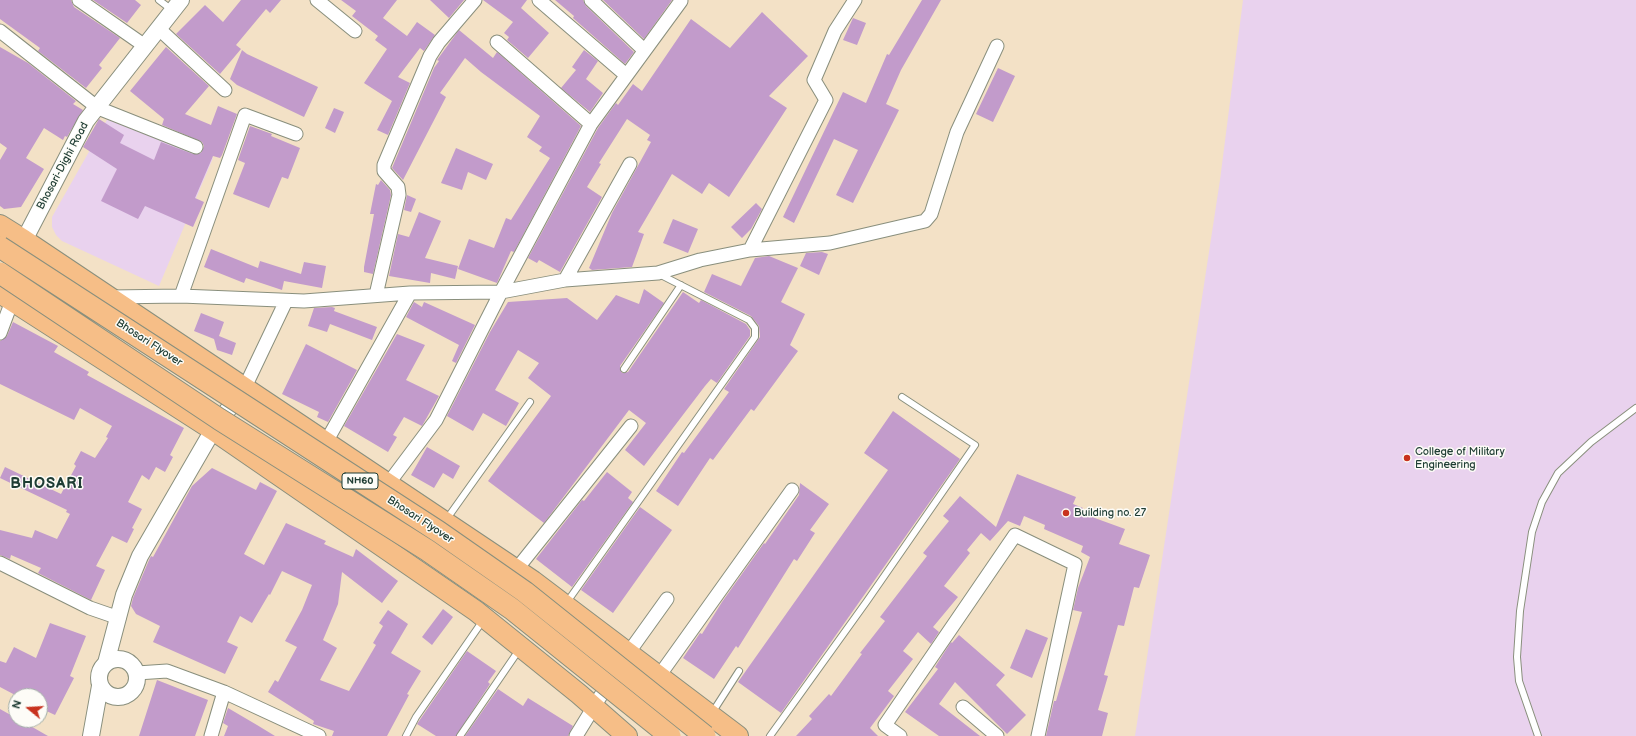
<!DOCTYPE html>
<html>
<head>
<meta charset="utf-8">
<style>
  body { margin:0 }
  #map { position:relative; width:1636px; height:736px; overflow:hidden; background:#f3e1c6; font-family:"Balsamiq Sans",sans-serif }
  canvas { display:block }
  .north { position:absolute; left:8px; top:688px; width:40px; height:40px; box-sizing:border-box; background:#fdfcf7; border:1px solid #a4b0a9; border-radius:50%; rotate:288deg; font-size:11px; font-weight:700; line-height:16px; text-align:center; color:#1f3d34 }
  .north::after { content:''; display:block; margin:auto; width:14px; height:18px; background:#c8321e; clip-path:polygon(50% 0,100% 100%,50% 72%,0 100%) }
</style>
</head>
<body>
<div id="map">
<canvas width="1636" height="736"></canvas>
<div class="north">N</div>
</div>
<script>
const c = document.querySelector('canvas').getContext('2d');
c.lineJoin = 'round';
function fillPath(path, color) { c.fillStyle = color; c.fill(path, 'evenodd'); }
const shape = rows => new Path2D(rows.map(r => 'M' + r).join(''));
function strokePath(path, color, width, dash) { c.strokeStyle = color; c.lineWidth = width; c.lineCap = dash ? 'butt' : 'round'; c.setLineDash(dash || []); c.stroke(path); }
function label(font, color, halo, rows, align = 'center') {
  c.font = font + ' "Balsamiq Sans",sans-serif'; c.lineWidth = 3; c.setLineDash([]); c.textBaseline = 'middle'; c.strokeStyle = halo; c.fillStyle = color; for (const [text, x, y, turn = 0] of rows) {
    c.save(); c.translate(x, y); c.rotate((+turn || 0) * Math.PI / 180); c.textAlign = isNaN(turn) ? turn : align; if (halo) c.strokeText(text, 0, 0); c.fillText(text, 0, 0); c.restore();
  }
}
fillPath(shape([
  [1243,0,1636,0,1636,736,1135,736,1220,180],
  [112,111,213,158,159,286,62,241,56,235,52,227,52,217]
]), '#e9d2ee');
fillPath(shape([
  [0,0,71,0,74,7,120,38,99,65,102,68,86,88,38,51,40,48,0,19],
  [93,0,135,0,141,5,127,23],
  [241,0,281,0,270,13,266,9,236,45,241,49,220,74,176,34,205,5,223,22],
  [341,0,397,0,383,18,407,36,417,22,435,35,424,51,420,48,398,77,410,83,388,135,377,130,392,101,364,83,387,49,375,40,378,36,352,16,356,11],
  [430,0,464,0,449,18],
  [483,0,527,0,521,8,549,33,528,58,507,40,509,37,504,33,513,22],
  [555,0,583,0,586,6,634,52,625,64,573,18,574,16],
  [603,0,672,0,644,39],
  [922,0,941,0,901,70,886,104,899,110,853,203,836,195,858,150,834,139,794,223,783,217,843,92,866,103,887,54,889,55],
  [762,12,808,56,769,96,787,108,729,197,709,183,702,194,672,174,638,232,644,234,632,267,592,270,589,268,612,213,651,142,647,140,650,135,627,119,599,163,601,164,587,187,602,197,560,272,539,260,537,263,528,258,598,128,616,103,618,105,633,84,642,91,691,19,730,48],
  [853,18,866,23,857,45,843,40],
  [459,30,493,58,497,52,581,126,514,252,511,251,497,283,458,269,469,239,494,248,506,218,511,220,550,158,539,151,542,147,527,137,540,116,481,72,465,58,440,93,446,97,403,180,392,168,434,68,439,61,437,60],
  [0,47,28,63,76,101,73,104,83,110,67,137,65,136,63,140,44,128,26,158,44,169,21,207,4,209,0,206,0,160,7,148,0,143],
  [166,47,209,86,185,114,211,125,218,106,237,114,222,155,220,158,213,156,195,198,204,202,193,227,145,206,138,219,101,201,117,169,83,147,99,119,124,135,120,143,154,160,161,142,193,154,201,153,204,146,202,142,162,125,164,119,130,91],
  [242,50,247,54,318,87,304,117,237,85,230,79],
  [584,50,598,61,586,79,603,93,590,112,561,88,576,70,572,67],
  [998,68,1015,76,993,122,976,114],
  [334,108,344,112,335,133,325,128],
  [250,126,272,134,271,136,300,148,288,179,282,177,269,208,233,194,245,163,238,160],
  [456,148,493,164,486,180,468,172,462,190,441,183],
  [381,180,390,190,391,195,373,274,364,272,364,267,374,214,370,214,376,184,378,185],
  [407,195,416,199,411,212,404,210],
  [756,203,762,209,751,229,742,238,731,227],
  [419,212,441,221,425,258,458,266,455,279,431,273,430,283,389,276,398,234,409,237],
  [673,219,698,229,688,253,663,243],
  [211,249,258,268,260,261,301,274,304,262,326,266,322,288,284,281,282,290,246,278,244,283,204,267],
  [822,252,828,254,819,275,800,266,806,253],
  [769,256,798,268,781,302,805,314,790,345,798,351,754,411,751,409,713,460,710,458,678,506,656,491,682,452,684,453,729,392,724,389,760,337,759,326,751,316,704,292,712,274,741,286,755,258],
  [644,289,664,303,620,366,622,373,628,372,683,292,699,303,701,300,746,324,750,330,750,336,717,383,711,379,705,386,644,466,625,450,646,423,629,410,544,523,488,481,551,396,528,378,539,363,518,350,495,390,519,403,506,426,483,413,473,431,447,416,490,332,508,302,567,298,597,320,616,295,639,304],
  [414,302,422,307,424,302,475,325,456,363,452,361,459,345,406,317],
  [332,307,335,308,334,311,377,327,372,340,330,324,327,332,308,326,314,308],
  [201,313,224,322,219,336,236,343,232,355,217,350,214,339,194,331],
  [13,322,58,346,54,352,89,372,87,375,184,428,170,455,173,457,165,472,156,467,149,480,142,475,128,502,142,509,132,528,134,529,127,543,112,536,96,566,105,570,91,600,38,573,41,568,11,555,10,559,0,555,0,530,32,538,35,530,57,539,70,514,66,512,67,510,0,478,5,467,61,494,76,466,74,464,81,451,95,458,108,438,106,437,112,426,80,408,74,420,0,384,0,341,7,336],
  [397,334,425,345,406,380,439,396,422,426,404,417,393,435,397,437,388,452,344,426],
  [306,344,357,370,328,422,317,417,319,412,282,394],
  [893,411,960,459,781,713,738,682,888,470,864,453],
  [427,447,460,466,453,479,443,473,434,488,411,475],
  [212,468,256,490,260,482,277,491,244,554,264,565,286,523,326,541,324,544,353,557,356,549,398,581,382,603,342,572,338,604,323,640,337,648,320,680,349,691,376,645,373,643,383,626,379,623,388,610,408,624,391,653,421,671,407,694,409,695,387,736,332,736,334,731,313,724,314,721,268,692,275,680,278,682,297,647,285,641,302,610,312,585,282,571,270,595,269,594,252,623,240,616,227,642,238,647,225,674,153,642,160,626,136,614,131,606,133,598,149,560,151,556,153,557,192,486],
  [607,472,632,492,628,498,633,502,572,587,536,559,582,500,584,501],
  [1017,474,1076,497,1073,504,1083,508,1081,513,1125,529,1119,544,1150,555,1139,588,1134,587,1124,626,1118,625,1104,675,1108,676,1098,710,1108,713,1102,736,1046,736,1054,701,1056,701,1082,612,1073,610,1078,588,1090,557,1081,552,1083,546,1044,529,1045,525,1024,516,1020,526,1008,521,990,541,981,533,967,550,970,553,944,586,958,597,933,627,939,632,931,644,918,632,903,651,913,659,888,691,894,696,870,728,878,736,796,736,812,719,809,716,829,694,831,696,862,654,860,653,885,621,880,617,927,556,923,553,949,521,943,516,960,496,996,527],
  [800,483,829,504,810,530,815,533,797,561,794,559,738,648,736,646,714,679,683,658,700,633,702,634,722,602,764,543,765,544,799,495],
  [640,507,672,530,613,613,581,590],
  [443,609,453,617,432,645,422,637],
  [50,623,86,636,70,676,74,678,55,715,40,708,40,696,17,696,0,687,0,661,6,663,14,647,36,658],
  [1026,629,1048,638,1032,678,1010,668],
  [959,635,1005,675,996,685,1026,715,1007,734,955,682,939,704,980,736,939,736,905,712,938,669,935,667,951,642,952,643],
  [467,651,496,671,488,682,490,684,456,736,436,736,417,724],
  [157,680,208,700,195,736,139,736],
  [498,689,523,706,528,698,573,726,568,736,465,736],
  [228,708,257,725,275,736,224,736,228,726,223,723],
  [0,709,16,718,16,720,20,720,48,736,0,736]
]), '#c29bcb');
const service = shape([
  [159,0,172,10],
  [624,369,681,285],
  [446,520,530,402],
  [567,602,755,337,755,328,749,320,659,274],
  [712,713,739,671],
  [406,736,416,717,484,619],
  [460,736,519,650],
  [770,736,867,601,975,445,902,397],
  [1538,736,1519,681,1517,657,1520,611,1532,532,1542,502,1558,473,1591,442,1636,408]
]);
const minor = shape([
  [79,0,145,46],
  [317,0,355,31],
  [539,0,626,75],
  [591,0,644,50],
  [158,28,225,90],
  [0,31,98,108,196,147],
  [497,42,591,124],
  [750,250,826,100,814,80,835,31,855,0],
  [565,280,630,164],
  [376,295,399,195,398,187,384,171,384,165,430,56,439,42,475,0],
  [181,296,245,115,296,134],
  [110,297,181,296,304,301,410,293,501,292,565,280,658,273,700,260,750,250,830,243,925,221,931,214,957,132,997,46],
  [0,333,12,301],
  [245,387,286,301],
  [326,442,410,293],
  [388,484,436,420,501,292,591,124,681,1],
  [0,563,90,608,119,618],
  [516,570,631,426],
  [624,659,667,599],
  [137,673,167,671,224,692,319,736],
  [659,676,792,490],
  [963,707,997,736],
  [211,736,224,692],
  [576,736,611,679],
  [900,736,885,725,1015,535,1075,564,1038,736]
]);
const tertiary = shape([
  [19,250,86,121,181,0],
  '99 678a19 19 0 1 1 38 0a19 19 0 1 1-38 0Z',
  [106,663,124,595,140,556,213,430,241,392],
  [91,736,100,686]
]);
const primary = shape([
  [0,225,24,240,533,581,738,736],
  [0,293,213,430,476,611,579,694,627,736]
]);
strokePath(service, '#898f7d', 8);
strokePath(minor, '#898f7d', 15);
strokePath(tertiary, '#898f7d', 18);
strokePath(primary, '#898f7d', 22);
strokePath(service, '#fff', 6);
strokePath(minor, '#fff', 13);
strokePath(tertiary, '#fff', 16);
strokePath(primary, '#f6be87', 20);
const trunkBridge = shape([
  [0,247,439,532,525,592,705,736],
  [0,273,219,419,427,550,512,609,670,736]
]);
strokePath(trunkBridge, '#898f7d', 23, []);
strokePath(trunkBridge, '#f6be87', 21);
for (const [x, y, r, color] of [
  [1407,458,4,"#c8321e"],
  [1066,513,4,"#c8321e"]
]) { const dot = new Path2D(); dot.arc(x, y, r, 0, 2 * Math.PI); c.fillStyle = color; c.fill(dot); strokePath(dot, '#fdfcf7', 1.5); }
for (const [x, y, w] of [
  [360,481,36]
]) { const box = new Path2D(); box.roundRect(x - w / 2, y - 8, w, 16, 3); c.fillStyle = '#fdfcf7'; c.fill(box); strokePath(box, '#1f3d34', 1); }
label('bold 10px', '#1f3d34', null, [
  ["NH60",360,481]
]);
label('11px', '#1f3d34', '#fdfcf7', [
  ["Bhosari-Dighi Road",63,166,-62],
  ["Bhosari Flyover",149,343,33],
  ["Bhosari Flyover",420,520,33]
]);
label('11px', '#1f3d34', '#fdfcf7', [
  ["College of Military",1415,452],
  ["Engineering",1415,465],
  ["Building no. 27",1074,513]
], 'left');
c.letterSpacing = '1px';
label('bold 15px', '#1f3d34', '#fdfcf7', [
  ["BHOSARI",47,484]
]);
c.letterSpacing = '0px';
</script>
</body>
</html>
